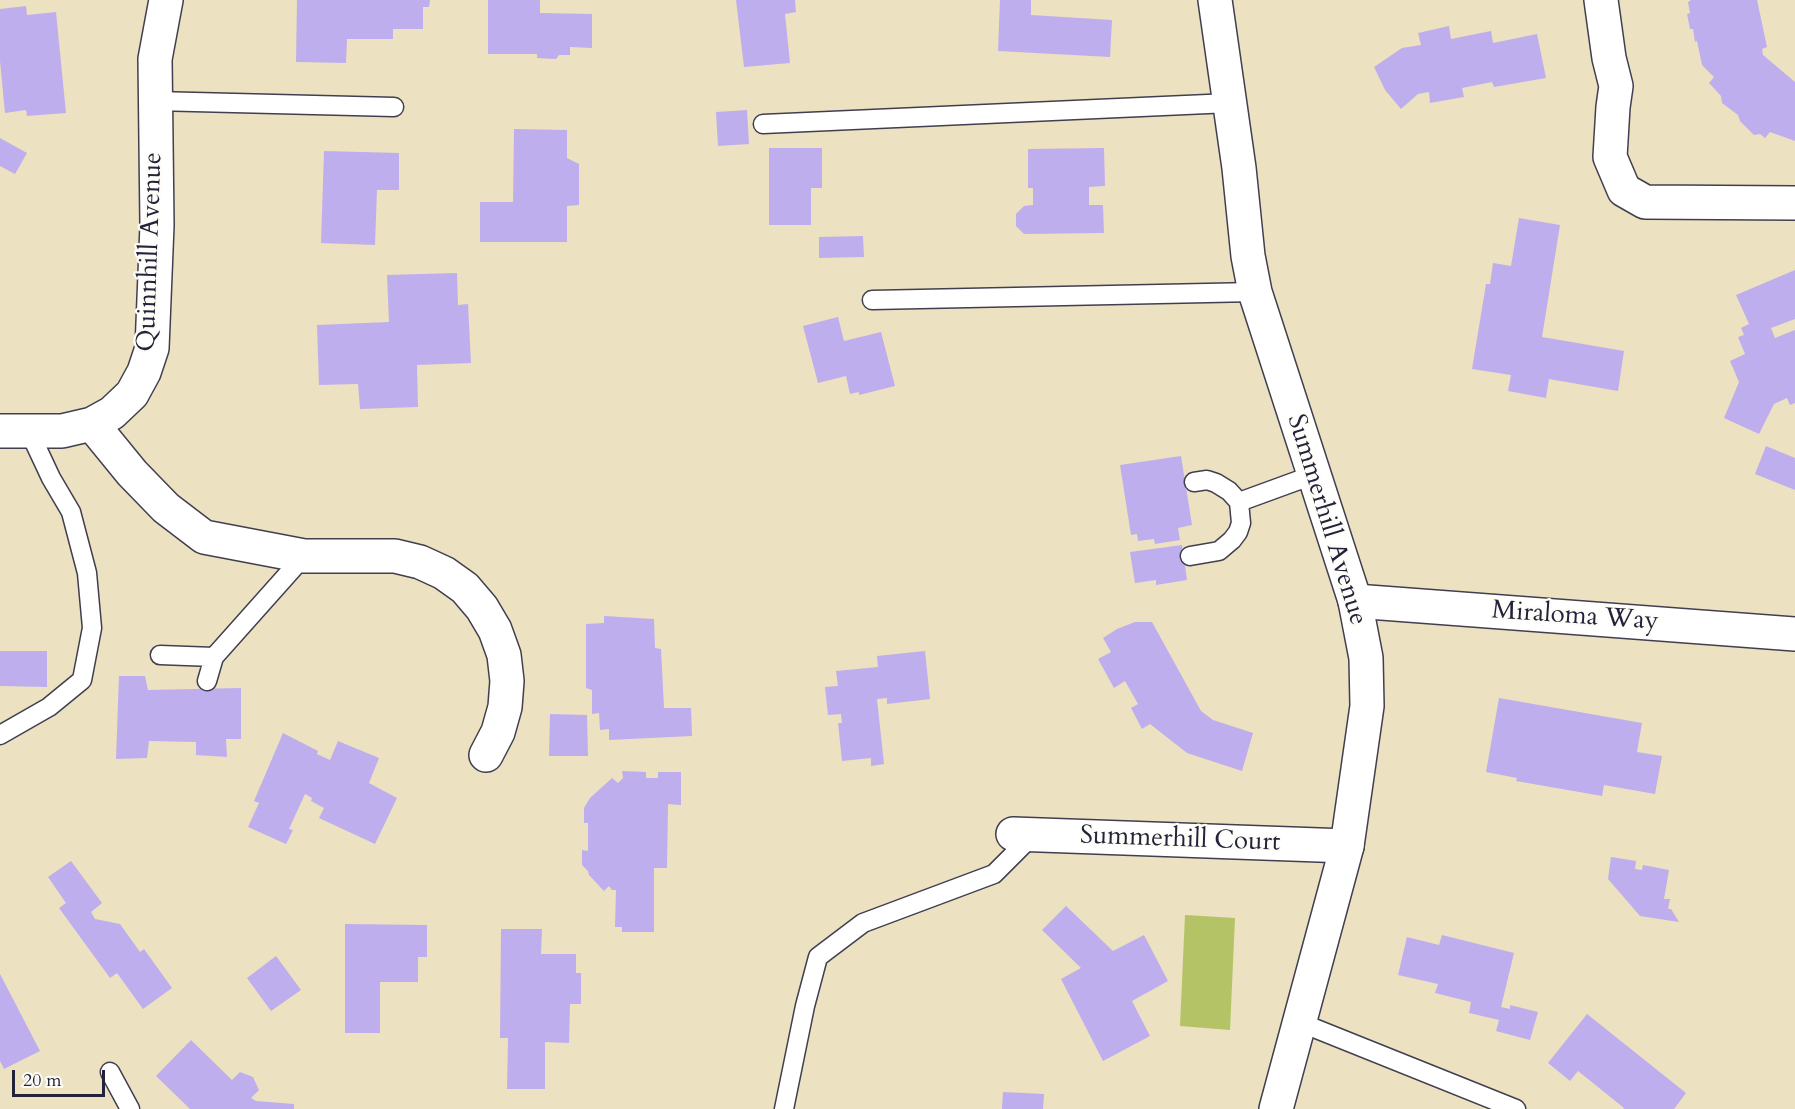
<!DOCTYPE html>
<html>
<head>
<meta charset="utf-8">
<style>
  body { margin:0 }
  #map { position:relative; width:1795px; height:1109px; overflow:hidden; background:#ece1c0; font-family:Cardo,serif }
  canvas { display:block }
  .scale { position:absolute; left:12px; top:1070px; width:93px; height:27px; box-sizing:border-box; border:3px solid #22223b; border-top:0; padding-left:8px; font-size:18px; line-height:21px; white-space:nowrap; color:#22223b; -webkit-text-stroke:4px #fdfcf7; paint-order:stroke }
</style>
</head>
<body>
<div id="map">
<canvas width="1795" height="1109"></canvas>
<div class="scale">20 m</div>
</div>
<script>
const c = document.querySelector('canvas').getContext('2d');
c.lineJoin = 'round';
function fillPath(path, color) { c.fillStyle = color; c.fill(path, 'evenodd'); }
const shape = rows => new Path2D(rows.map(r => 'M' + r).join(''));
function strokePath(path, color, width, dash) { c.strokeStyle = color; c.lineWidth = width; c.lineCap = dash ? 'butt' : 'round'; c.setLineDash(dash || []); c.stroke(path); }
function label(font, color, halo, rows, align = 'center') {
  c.font = font + ' Cardo,serif'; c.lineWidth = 4.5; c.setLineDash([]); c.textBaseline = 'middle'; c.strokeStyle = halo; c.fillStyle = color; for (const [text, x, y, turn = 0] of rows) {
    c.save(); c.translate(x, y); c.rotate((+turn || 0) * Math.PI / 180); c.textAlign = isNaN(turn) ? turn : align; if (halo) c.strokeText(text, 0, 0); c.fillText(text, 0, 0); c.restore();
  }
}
fillPath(shape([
  [1185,915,1235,918,1230,1030,1180,1026]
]), '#b3c366');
fillPath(shape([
  [297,0,430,0,429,7,423,7,423,29,393,29,393,39,347,39,346,63,296,62],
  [488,0,540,0,540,13,592,14,592,48,570,47,570,55,559,55,556,59,537,58,537,54,488,54],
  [736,0,795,0,796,12,785,14,790,63,744,67],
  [1000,0,1031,0,1031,15,1112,20,1110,57,998,51],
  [1691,0,1757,0,1767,47,1762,49,1763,55,1795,82,1795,141,1770,132,1765,138,1760,134,1754,135,1740,121,1738,115,1722,103,1721,96,1709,83,1714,77,1702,65,1697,41,1695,42,1693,29,1690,29,1687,14,1690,13,1688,2],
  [26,6,27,15,56,12,66,113,27,116,26,110,5,113,0,61,0,9],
  [1449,26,1451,39,1491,31,1493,43,1537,34,1546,78,1494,87,1492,82,1462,88,1464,97,1430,103,1429,92,1418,94,1401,109,1385,90,1374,67,1402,48,1421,45,1418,33],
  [747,110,749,144,718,146,716,112],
  [514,129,567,130,567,158,579,164,579,205,567,206,567,242,480,242,480,202,513,202],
  [0,138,27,153,15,174,0,166],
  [769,148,822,148,822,188,811,188,811,225,769,225],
  [1104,148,1105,186,1089,187,1089,205,1103,205,1104,233,1024,234,1016,226,1016,214,1024,206,1033,205,1033,188,1028,188,1028,149],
  [324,151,399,153,399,190,377,190,375,245,321,243],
  [1519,218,1560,225,1542,337,1624,351,1618,391,1549,379,1546,398,1508,391,1511,375,1472,369,1486,284,1490,284,1493,263,1511,266],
  [863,236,864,257,819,258,819,237],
  [1795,270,1795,319,1771,328,1775,338,1795,330,1795,403,1790,405,1787,398,1774,404,1759,434,1724,418,1739,382,1730,361,1745,354,1738,337,1744,335,1741,328,1749,324,1736,295],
  [457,273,458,305,468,304,471,363,417,365,418,407,360,409,358,384,319,385,317,325,389,322,387,275],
  [838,317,844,341,881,332,895,386,859,395,859,392,850,394,846,376,818,383,803,326],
  [1766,446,1795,458,1795,490,1755,474],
  [1181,456,1192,525,1178,528,1180,540,1155,544,1154,539,1138,541,1137,534,1131,535,1120,465],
  [1182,545,1187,580,1156,585,1156,580,1135,583,1130,552],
  [604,616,654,619,655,648,661,649,664,708,691,708,692,736,609,740,609,729,600,730,599,713,592,714,592,690,586,688,586,624,604,623],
  [1135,622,1152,622,1201,711,1213,720,1253,733,1242,771,1187,753,1150,724,1142,729,1131,708,1138,704,1125,681,1114,688,1098,659,1111,652,1103,638,1117,629],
  [0,651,47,651,47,687,0,686],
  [925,651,930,699,887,704,887,698,877,699,884,764,871,766,871,758,842,761,838,723,842,723,841,714,828,715,825,687,838,686,836,671,878,667,877,656],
  [119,676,145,676,148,690,241,688,241,739,226,739,227,757,196,755,196,742,149,741,147,758,116,759],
  [1499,698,1642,723,1637,752,1662,756,1655,794,1604,785,1602,796,1516,781,1517,778,1486,772],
  [550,714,587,715,588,756,549,756],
  [283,733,318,751,317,754,330,760,338,741,379,758,369,783,397,798,375,844,319,818,324,808,311,801,312,798,305,794,289,829,293,830,286,844,248,827,259,803,254,801],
  [622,771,646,772,646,778,658,778,658,772,681,772,681,805,668,804,667,868,654,868,654,932,622,932,622,927,615,927,616,890,612,890,609,886,604,891,589,875,588,871,582,865,582,850,588,851,588,823,584,823,584,808,590,798,612,778,618,783,623,778],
  [1611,857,1636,861,1635,869,1642,870,1643,865,1669,870,1664,899,1670,899,1668,909,1671,909,1679,922,1640,916,1608,879],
  [71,861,102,903,91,912,95,919,120,924,140,952,144,949,172,988,143,1009,117,973,110,978,59,908,66,903,48,877],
  [1066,906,1113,951,1144,935,1168,981,1132,1001,1150,1036,1103,1061,1061,979,1081,968,1042,930],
  [345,924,427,925,427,957,418,957,418,982,380,982,380,1033,345,1033],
  [501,929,542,929,541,954,576,954,576,973,581,973,581,1004,570,1004,569,1043,545,1042,545,1089,507,1089,508,1038,500,1038],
  [1442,935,1514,953,1501,1007,1510,1009,1510,1005,1538,1012,1530,1040,1496,1031,1499,1020,1469,1013,1471,1002,1435,993,1438,984,1398,975,1407,937,1439,945],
  [276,956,301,990,271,1011,247,978],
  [0,974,40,1051,4,1069,0,1061],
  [1587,1014,1686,1093,1674,1109,1623,1109,1624,1108,1578,1071,1570,1081,1548,1063],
  [191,1040,232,1080,240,1072,253,1077,259,1090,251,1098,256,1101,294,1104,294,1109,190,1109,156,1076],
  [1003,1092,1044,1094,1043,1109,1002,1109]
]), '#bfaeee');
const service = shape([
  [154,101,394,107],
  [763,124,1230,103],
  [872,300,1255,292],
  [1194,482,1207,480,1216,483,1229,491,1239,502,1313,475],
  [1190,556,1219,551,1232,540,1238,532,1241,523,1239,502],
  [160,655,214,657,304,556],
  [207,681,214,657],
  [0,735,49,707,82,680,92,628,87,573,71,512,51,478,29,431],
  [1299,1022,1516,1109],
  [110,1072,130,1109],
  [784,1109,805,1006,818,957,863,923,994,874,1033,835]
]);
const minor = shape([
  [1601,0,1609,58,1616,86,1613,107,1610,157,1624,190,1645,202,1795,203],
  [92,424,132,473,166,508,204,537,304,556,395,556,420,562,444,573,465,588,482,608,495,630,504,655,507,681,505,707,498,732,486,755],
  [0,431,62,431,92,424,112,413,132,394,144,372,152,348,157,225,155,59,166,0],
  [1355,601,1795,634],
  [1013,834,1347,846]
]);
const tertiary = shape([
  [1215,0,1239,168,1248,256,1255,292,1355,601,1366,658,1367,706,1347,846,1276,1109]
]);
strokePath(service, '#403f4f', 21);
strokePath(minor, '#403f4f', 36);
strokePath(tertiary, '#403f4f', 36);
strokePath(service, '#fff', 18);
strokePath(minor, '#fff', 33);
strokePath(tertiary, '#fff', 33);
label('26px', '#22223b', '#fdfcf7', [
  ["Quinnhill Avenue",151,252,-88],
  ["Summerhill Avenue",1326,520,73],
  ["Miraloma Way",1575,617,4],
  ["Summerhill Court",1180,840,2]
]);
</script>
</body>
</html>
